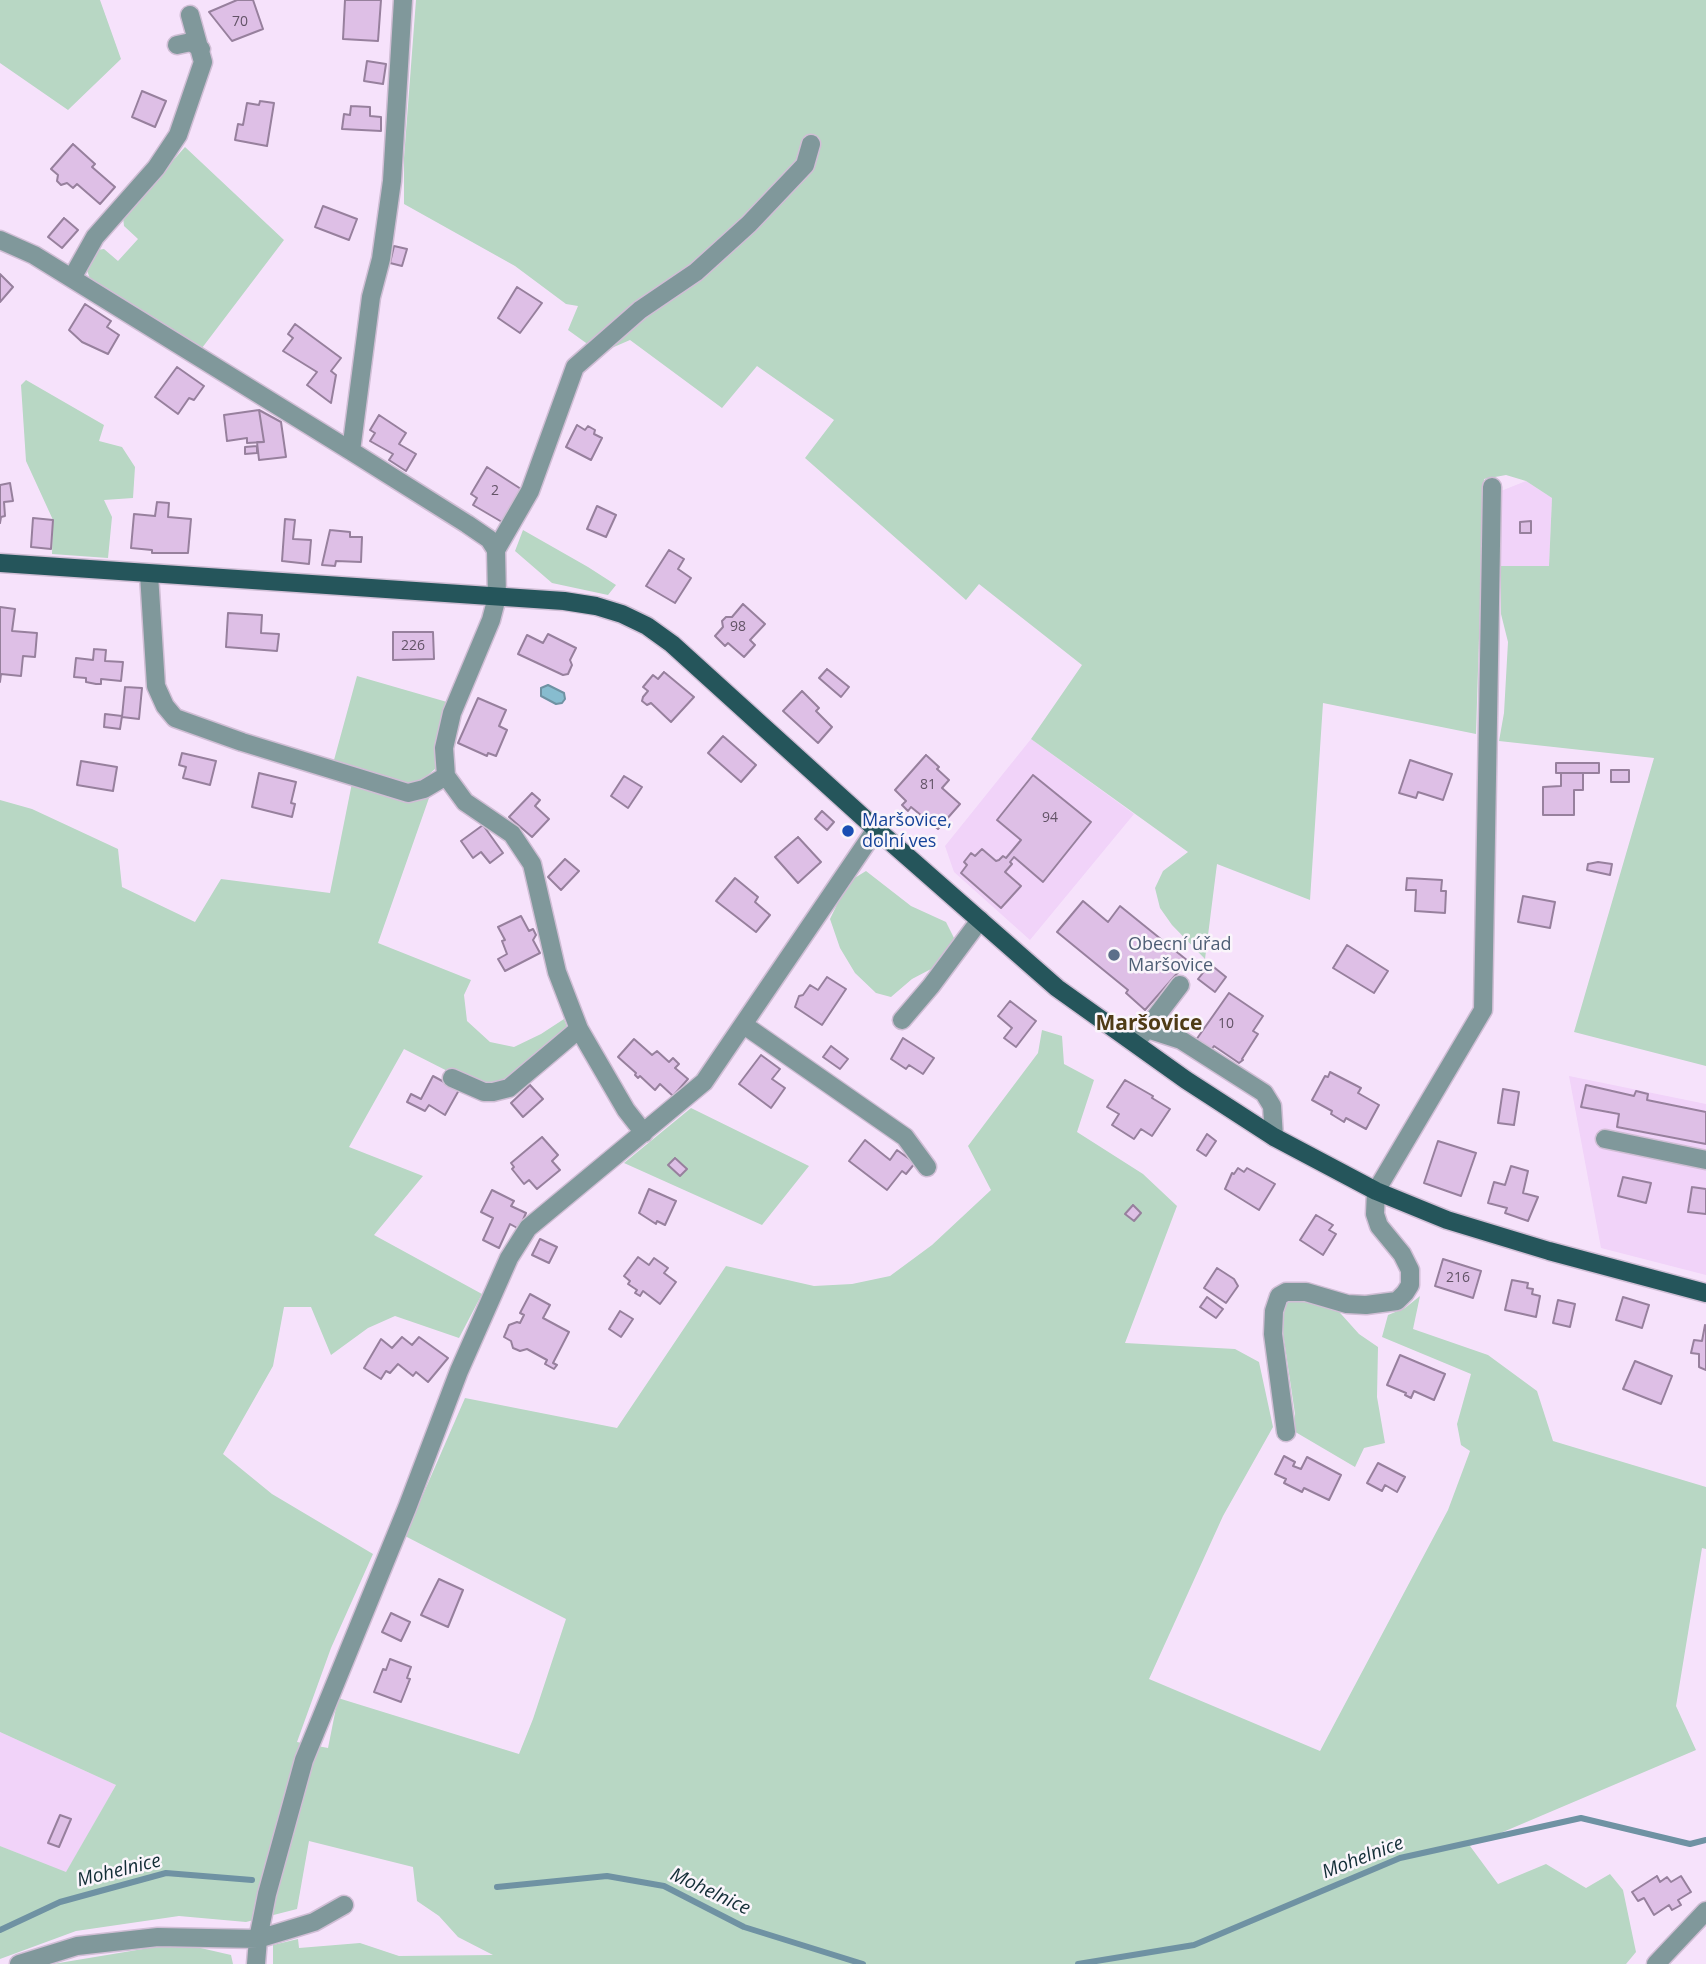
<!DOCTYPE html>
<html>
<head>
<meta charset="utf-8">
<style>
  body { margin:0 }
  canvas { display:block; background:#f6e2fb }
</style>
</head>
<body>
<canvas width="1706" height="1964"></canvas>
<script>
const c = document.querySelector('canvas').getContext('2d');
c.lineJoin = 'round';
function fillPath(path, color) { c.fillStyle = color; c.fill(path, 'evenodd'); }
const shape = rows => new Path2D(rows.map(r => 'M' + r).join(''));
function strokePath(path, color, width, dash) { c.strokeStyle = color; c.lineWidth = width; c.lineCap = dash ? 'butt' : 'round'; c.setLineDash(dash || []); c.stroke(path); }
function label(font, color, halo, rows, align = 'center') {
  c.font = font + ' "Open Sans",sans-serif'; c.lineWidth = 5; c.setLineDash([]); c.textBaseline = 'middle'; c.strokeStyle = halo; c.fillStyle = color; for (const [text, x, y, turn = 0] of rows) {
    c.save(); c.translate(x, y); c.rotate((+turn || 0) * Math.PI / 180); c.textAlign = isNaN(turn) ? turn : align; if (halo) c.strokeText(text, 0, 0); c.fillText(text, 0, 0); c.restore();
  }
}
fillPath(shape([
  [1526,481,1552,498,1549,566,1501,566,1501,491],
  [1031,739,1134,814,1030,940,954,872,945,846],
  [1569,1076,1706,1104,1706,1275,1601,1248],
  [0,1732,116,1785,66,1873,0,1846]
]), '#f1d3f9');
fillPath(shape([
  [0,0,100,0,121,59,68,110,0,63],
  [416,0,1706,0,1706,1066,1574,1032,1654,758,1499,741,1504,713,1508,642,1501,614,1501,566,1549,566,1552,498,1526,481,1506,475,1484,479,1476,734,1323,703,1310,900,1217,864,1205,959,1172,925,1160,908,1155,888,1163,871,1188,852,1031,739,1082,665,979,584,966,600,805,458,834,420,757,366,722,408,630,340,600,353,568,330,578,306,566,304,515,266,404,204,404,158],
  [185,147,284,240,202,348,90,279,87,270,87,261,97,250,104,249,118,261,138,239,124,226,123,217],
  [26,380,104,425,99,441,122,447,135,467,133,498,104,500,112,517,108,558,52,554,53,520,26,461,21,385],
  [523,530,588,567,616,585,608,595,552,583,515,551],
  [357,676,447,702,436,747,435,769,419,783,408,785,334,760],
  [352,783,409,799,429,798,378,943,471,980,464,995,467,1021,490,1042,514,1047,541,1034,564,1019,568,1029,512,1077,499,1082,473,1084,404,1049,349,1147,423,1176,374,1235,482,1294,459,1338,395,1316,368,1328,331,1355,311,1307,284,1307,273,1366,223,1454,272,1494,373,1554,331,1648,297,1742,328,1748,338,1698,519,1754,533,1719,566,1619,405,1536,465,1398,617,1428,726,1266,814,1286,852,1284,890,1276,932,1245,991,1190,968,1146,1038,1053,1042,1030,1062,1036,1064,1064,1094,1080,1077,1132,1143,1174,1177,1206,1125,1343,1235,1349,1259,1362,1273,1427,1223,1516,1149,1679,1320,1751,1448,1510,1470,1451,1461,1445,1457,1424,1471,1374,1382,1337,1388,1315,1405,1308,1420,1296,1413,1329,1488,1355,1537,1391,1553,1441,1706,1487,1706,1549,1702,1548,1676,1706,1696,1750,1470,1846,1498,1884,1546,1864,1586,1888,1610,1874,1623,1890,1636,1952,1626,1964,273,1964,273,1945,298,1939,299,1948,360,1943,399,1956,493,1955,458,1937,439,1916,417,1901,413,1867,309,1841,297,1909,246,1922,179,1916,76,1931,0,1959,0,1846,66,1872,116,1785,0,1732,0,800,32,809,118,849,122,887,195,922,221,879,330,893],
  [866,871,911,906,946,922,955,940,947,953,931,969,912,979,891,997,876,993,855,973,840,948,830,919,848,882],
  [691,1108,809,1166,762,1225,624,1163],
  [1305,1296,1333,1305,1359,1334,1378,1347,1377,1397,1385,1443,1364,1448,1355,1467,1292,1430,1295,1414,1283,1333,1283,1309,1290,1299],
  [179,1943,231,1955,233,1964,53,1964]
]), '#b8d7c4');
const water = shape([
  [548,685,564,693,565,699,562,703,556,704,541,696,541,688,548,685]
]);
fillPath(water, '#87bccf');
strokePath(water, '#6f92a3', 2);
strokePath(shape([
  [497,1887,607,1876,664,1886,744,1927,863,1964],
  [0,1930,60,1902,166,1873,252,1880],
  [1078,1964,1194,1945,1400,1858,1581,1818,1690,1844,1706,1840]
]), '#6f92a3', 6);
const building = shape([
  [237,0,253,0,263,29,232,41,209,12,237,0],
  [345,0,381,0,378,41,343,39,345,0],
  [367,61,386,64,383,84,364,81,367,61],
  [142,91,166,101,155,127,132,117,142,91],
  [260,101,274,103,267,146,235,140,238,124,243,125,247,103,259,105,260,101],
  [351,106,370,107,370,116,381,117,381,131,342,129,344,114,350,115,351,106],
  [73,144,95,164,92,167,115,187,100,204,77,184,73,188,67,183,61,185,57,181,58,175,51,169,73,144],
  [323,206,357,219,349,240,315,227,323,206],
  [64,218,78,230,62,248,48,237,64,218],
  [394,246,407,249,402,266,390,263,394,246],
  [0,274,13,287,0,302,0,274],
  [517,287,542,303,520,333,498,318,517,287],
  [85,304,111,321,107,327,119,335,108,354,82,342,69,330,85,304],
  [295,324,341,358,331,371,336,375,331,403,307,385,317,372,283,351,293,338,288,334,295,324],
  [177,367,204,386,194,400,189,398,178,414,155,397,177,367],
  [259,410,281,422,286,457,259,460,257,442,264,442,259,410],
  [259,410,264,442,247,443,247,438,227,441,224,415,259,410],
  [379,415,406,433,399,444,416,454,406,471,389,460,393,454,370,441,375,433,370,430,379,415],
  [577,425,585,430,588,426,595,430,594,434,602,438,591,460,566,447,577,425],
  [257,446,257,453,245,454,245,447,257,446],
  [487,467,521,489,509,513,508,512,502,522,473,505,477,498,471,494,487,467],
  [10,483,13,501,4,502,5,516,1,517,0,523,0,485,10,483],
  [157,502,169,503,168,517,191,519,188,553,152,553,152,550,131,548,134,514,155,516,157,502],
  [597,506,616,515,606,537,587,529,597,506],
  [33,518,53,520,51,549,31,547,33,518],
  [285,519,295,520,293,539,311,540,309,564,282,561,285,519],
  [1531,521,1531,533,1520,533,1520,522,1531,521],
  [330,530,350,532,350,537,362,537,361,562,336,561,335,566,322,565,330,530],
  [669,550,684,559,678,569,691,578,675,603,646,586,669,550],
  [743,604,765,624,750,640,755,645,744,657,728,643,725,646,715,636,723,627,722,621,726,617,732,617,743,604],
  [0,607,15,609,12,631,37,633,35,657,23,656,21,676,1,674,0,682,0,607],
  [228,613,262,615,261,633,279,634,277,651,226,647,228,613],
  [393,632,433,632,434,659,393,660,393,632],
  [548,634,576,648,570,660,572,665,568,674,563,675,518,654,527,635,543,643,548,634],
  [94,649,106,650,105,661,123,662,121,681,101,679,101,684,96,684,86,682,86,678,74,677,76,658,93,660,94,649],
  [827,669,849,687,841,697,819,678,827,669],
  [664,672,694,697,671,722,651,703,647,705,642,701,643,697,648,691,643,687,653,675,658,679,664,672],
  [125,687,142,688,139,719,122,717,125,687],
  [802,691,819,708,816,711,832,727,818,743,783,711,802,691],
  [478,698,506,710,499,726,507,730,496,756,488,753,487,756,458,743,478,698],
  [105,714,122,716,120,729,104,727,105,714],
  [723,736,756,765,741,782,708,753,723,736],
  [182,753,216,761,210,785,183,778,186,767,179,765,182,753],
  [926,755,939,767,937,769,949,780,942,788,960,804,938,829,911,807,908,811,902,805,906,801,895,790,926,755],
  [1410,760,1452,774,1443,800,1418,792,1416,798,1399,793,1410,760],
  [81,761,117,767,113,791,77,785,81,761],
  [1556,763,1599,763,1599,773,1556,773,1556,763],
  [1611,770,1629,770,1629,782,1611,782,1611,770],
  [259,773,296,782,291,803,295,804,292,817,252,807,259,773],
  [1561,773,1583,773,1583,790,1574,790,1574,815,1543,815,1543,787,1561,786,1561,773],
  [1033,775,1091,822,1043,882,1014,857,1010,862,1012,864,1005,872,1021,886,1001,908,961,873,967,865,964,862,971,853,975,856,982,849,996,861,999,860,1003,856,1006,858,1021,840,997,820,1033,775],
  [624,776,642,787,628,808,611,796,624,776],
  [532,793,540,800,535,806,549,819,532,837,509,817,532,793],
  [822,811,834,822,827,830,815,819,822,811],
  [483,825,503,853,490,863,481,852,473,858,461,841,483,825],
  [798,837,821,862,798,883,775,857,798,837],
  [565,859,579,871,561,890,548,877,565,859],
  [1598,862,1612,864,1610,875,1587,870,1588,864,1598,862],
  [735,878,758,897,755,902,770,915,756,932,716,901,735,878],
  [1407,878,1442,880,1441,891,1446,891,1445,913,1415,911,1416,890,1406,890,1407,878],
  [1523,896,1555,902,1550,928,1518,922,1523,896],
  [1083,901,1108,922,1120,906,1188,961,1145,1010,1126,993,1128,990,1057,932,1083,901],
  [521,916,529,931,533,929,536,935,533,940,540,953,505,971,498,959,507,954,502,941,505,940,498,927,521,916],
  [1347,945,1388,971,1374,993,1333,968,1347,945],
  [1210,964,1226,977,1215,992,1198,979,1210,964],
  [827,977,846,989,822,1025,795,1007,799,996,803,995,810,985,818,990,827,977],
  [1229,993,1263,1016,1253,1031,1258,1034,1242,1059,1243,1060,1239,1063,1214,1046,1211,1050,1196,1040,1229,993],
  [1010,1001,1036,1021,1016,1047,1004,1038,1012,1028,998,1016,1010,1001],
  [903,1038,934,1058,923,1074,909,1065,906,1069,891,1059,903,1038],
  [634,1039,652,1055,657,1051,669,1062,673,1058,679,1064,675,1068,688,1079,673,1096,660,1084,655,1090,640,1076,638,1078,635,1075,636,1073,618,1057,634,1039],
  [831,1046,848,1059,840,1069,823,1057,831,1046],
  [761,1055,780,1069,772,1079,785,1088,771,1108,739,1084,761,1055],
  [1330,1072,1361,1088,1358,1093,1379,1105,1366,1129,1346,1118,1344,1122,1331,1114,1332,1111,1312,1100,1325,1076,1328,1077,1330,1072],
  [433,1076,459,1090,445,1115,429,1105,425,1111,407,1102,411,1094,421,1099,433,1076],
  [1125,1080,1153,1096,1152,1098,1170,1109,1152,1136,1141,1129,1134,1139,1112,1125,1119,1114,1107,1107,1125,1080],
  [530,1085,543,1099,523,1117,511,1103,530,1085],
  [1586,1085,1634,1096,1636,1091,1648,1094,1647,1100,1706,1112,1706,1144,1617,1127,1619,1114,1581,1107,1586,1085],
  [1503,1089,1519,1092,1514,1125,1498,1123,1503,1089],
  [1207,1134,1216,1141,1206,1156,1197,1150,1207,1134],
  [542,1137,558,1155,552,1161,560,1170,537,1189,529,1180,524,1184,512,1169,514,1167,511,1163,542,1137],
  [865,1140,890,1160,897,1150,915,1163,906,1174,902,1171,887,1190,849,1161,865,1140],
  [1438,1141,1476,1153,1461,1196,1424,1183,1438,1141],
  [675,1158,687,1169,680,1176,668,1165,675,1158],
  [1511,1166,1528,1171,1523,1193,1538,1197,1528,1221,1505,1213,1507,1208,1488,1203,1494,1182,1505,1185,1511,1166],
  [1238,1168,1244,1172,1247,1168,1275,1184,1259,1210,1225,1189,1232,1173,1234,1174,1238,1168],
  [1623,1177,1651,1183,1646,1203,1618,1196,1623,1177],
  [1692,1187,1706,1189,1706,1214,1688,1212,1692,1187],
  [649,1189,676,1201,665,1225,657,1221,656,1224,639,1213,649,1189],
  [492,1190,514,1201,511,1206,526,1213,519,1229,510,1224,499,1248,483,1240,493,1218,481,1212,492,1190],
  [1133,1205,1141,1213,1134,1221,1125,1214,1133,1205],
  [1316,1215,1333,1225,1329,1230,1336,1234,1323,1255,1300,1240,1316,1215],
  [540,1239,557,1247,549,1263,532,1255,540,1239],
  [638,1257,649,1265,654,1258,668,1268,664,1273,676,1282,660,1304,643,1291,640,1296,635,1293,637,1290,628,1284,630,1281,624,1276,638,1257],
  [1443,1259,1481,1271,1473,1298,1435,1286,1443,1259],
  [1217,1268,1234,1279,1238,1286,1226,1303,1204,1288,1217,1268],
  [1512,1280,1528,1283,1527,1288,1533,1289,1532,1294,1540,1296,1536,1317,1505,1310,1512,1280],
  [530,1294,550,1305,543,1318,569,1332,553,1363,557,1365,554,1369,545,1364,547,1360,527,1349,520,1351,513,1348,511,1341,504,1337,509,1325,517,1322,520,1323,524,1315,520,1313,530,1294],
  [1207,1297,1223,1309,1216,1318,1200,1307,1207,1297],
  [1623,1297,1649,1305,1642,1328,1616,1320,1623,1297],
  [1558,1300,1575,1304,1570,1327,1553,1323,1558,1300],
  [620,1311,633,1319,621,1337,609,1329,620,1311],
  [1705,1325,1706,1326,1706,1370,1699,1367,1699,1354,1691,1353,1694,1340,1702,1341,1705,1325],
  [402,1337,412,1345,419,1337,448,1358,428,1382,416,1372,413,1376,398,1364,390,1373,386,1371,381,1379,364,1368,381,1339,392,1348,402,1337],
  [1400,1355,1445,1374,1434,1400,1414,1391,1411,1398,1405,1395,1406,1393,1387,1385,1400,1355],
  [1635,1361,1672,1376,1661,1404,1623,1389,1635,1361],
  [1284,1456,1295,1462,1293,1466,1301,1469,1307,1457,1341,1475,1329,1500,1304,1488,1302,1492,1284,1483,1286,1479,1275,1474,1284,1456],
  [1378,1463,1405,1477,1397,1492,1385,1485,1382,1491,1367,1483,1378,1463],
  [439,1579,463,1590,448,1627,421,1615,439,1579],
  [391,1613,410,1622,401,1641,382,1632,391,1613],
  [390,1659,411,1667,407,1678,410,1679,401,1702,374,1692,383,1669,386,1670,390,1659],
  [60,1815,71,1819,59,1847,48,1843,60,1815],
  [1657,1876,1660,1882,1667,1877,1671,1882,1681,1876,1691,1892,1678,1900,1681,1905,1672,1910,1669,1905,1654,1915,1644,1898,1638,1901,1632,1892,1657,1876]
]);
fillPath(building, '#debfe6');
strokePath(building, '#97809d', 2);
const minor = shape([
  [177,45,191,42,201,49],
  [0,240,34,255,351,451,467,524,489,539,496,550],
  [72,278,95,237,156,168,178,135,203,62,190,15],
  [351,451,371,297,381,259,392,181,403,0],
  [149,574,156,686,165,706,175,718,242,742,408,793,424,789,446,776],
  [902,1020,931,986,980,920],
  [744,1025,905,1137,927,1167],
  [1147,1029,1181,1040,1264,1093,1272,1106,1274,1137],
  [1141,1036,1180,985],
  [452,1078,484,1092,493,1092,509,1088,579,1029],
  [644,1133,626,1110,579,1029,557,972,532,864,512,834,465,802,446,776,444,748,452,713,491,620,497,597,496,550,530,491,575,367,640,310,696,272,749,224,805,165,811,144],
  [1605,1139,1706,1160],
  [1286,1432,1273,1334,1274,1311,1279,1296,1286,1292,1306,1292,1347,1304,1366,1305,1397,1301,1405,1293,1410,1285,1410,1270,1402,1254,1379,1226,1375,1214,1376,1191,1483,1010,1492,487],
  [19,1964,77,1946,158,1937,258,1939,314,1922,344,1905],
  [256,1964,258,1939,267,1894,304,1760,407,1508,459,1371,509,1258,528,1228,704,1082,876,829],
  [1656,1964,1706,1911]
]);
const major = shape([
  [0,563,564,601,596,606,622,614,647,626,672,644,876,829,1057,988,1186,1080,1274,1137,1376,1191,1447,1220,1549,1251,1706,1293]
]);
strokePath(minor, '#d0bed5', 21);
strokePath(major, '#d0bed5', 21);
strokePath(minor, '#80989b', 18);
strokePath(major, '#25555b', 18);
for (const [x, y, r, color] of [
  [848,831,7,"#1a4fb4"],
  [1114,955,7,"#5c6f8a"]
]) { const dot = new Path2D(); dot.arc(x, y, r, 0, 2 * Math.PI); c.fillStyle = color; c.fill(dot); strokePath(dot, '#faf5fb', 2.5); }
label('14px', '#625366', null, [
  ["70",240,22],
  ["2",495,491],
  ["98",738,627],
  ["226",413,646],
  ["81",928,785],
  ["94",1050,818],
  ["10",1226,1024],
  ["216",1458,1278]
]);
label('18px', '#164399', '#faf5fb', [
  ["Maršovice,",862,821],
  ["dolní ves",862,842]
], 'left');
label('18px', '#4e5e75', '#faf5fb', [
  ["Obecní úřad",1128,945],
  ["Maršovice",1128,966]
], 'left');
label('italic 19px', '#122d36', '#faf5fb', [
  ["Mohelnice",1363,1858,-21],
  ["Mohelnice",119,1871,-14],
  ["Mohelnice",710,1892,25]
]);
label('bold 21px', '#4f3b16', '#faf5fb', [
  ["Maršovice",1149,1024]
]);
</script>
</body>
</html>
